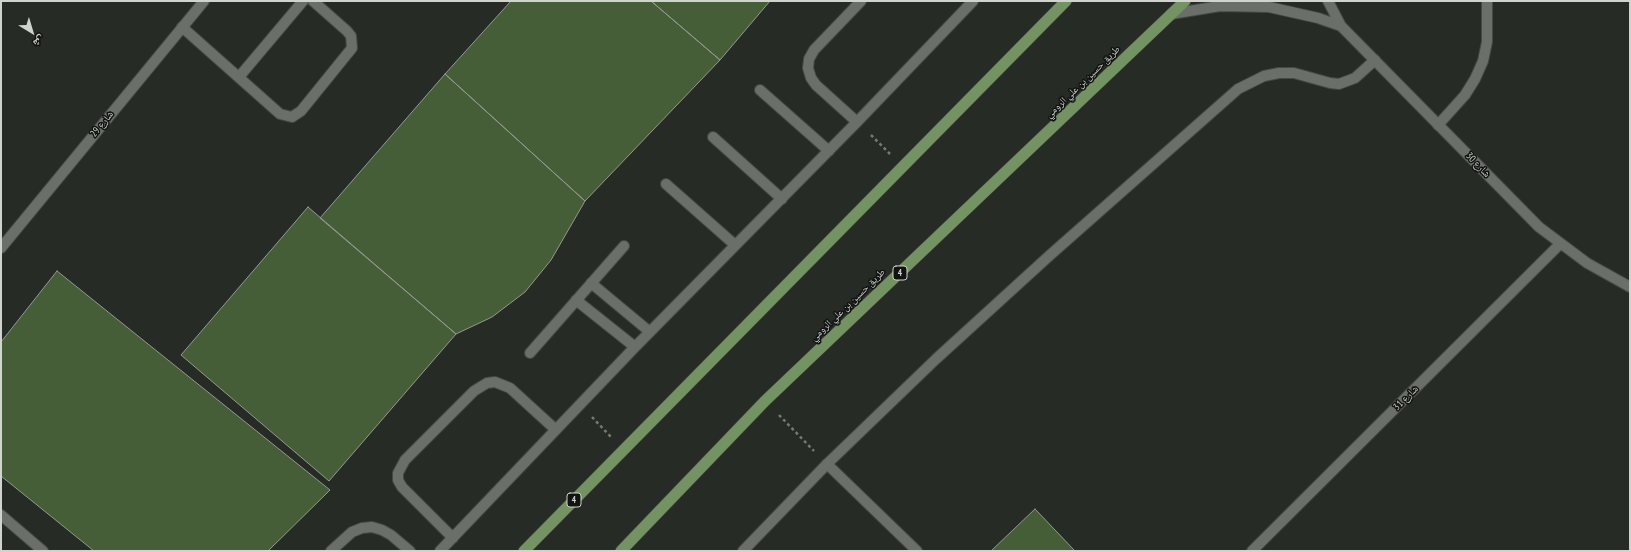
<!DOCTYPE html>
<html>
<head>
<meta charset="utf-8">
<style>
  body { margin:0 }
  #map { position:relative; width:1631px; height:552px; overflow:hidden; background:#272b26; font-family:"PT Sans Narrow","Noto Naskh Arabic",sans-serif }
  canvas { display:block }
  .frame { position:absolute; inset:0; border:2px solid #d1d3cf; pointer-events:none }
  .north { position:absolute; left:12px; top:12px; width:40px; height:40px; -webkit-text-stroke:3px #111310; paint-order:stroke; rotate:142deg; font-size:11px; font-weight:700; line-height:16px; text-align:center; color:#d1d3cf }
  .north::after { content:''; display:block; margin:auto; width:14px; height:18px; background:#d1d3cf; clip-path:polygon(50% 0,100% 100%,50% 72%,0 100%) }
</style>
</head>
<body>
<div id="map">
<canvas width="1631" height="552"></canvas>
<div class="frame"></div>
<div class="north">ش</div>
</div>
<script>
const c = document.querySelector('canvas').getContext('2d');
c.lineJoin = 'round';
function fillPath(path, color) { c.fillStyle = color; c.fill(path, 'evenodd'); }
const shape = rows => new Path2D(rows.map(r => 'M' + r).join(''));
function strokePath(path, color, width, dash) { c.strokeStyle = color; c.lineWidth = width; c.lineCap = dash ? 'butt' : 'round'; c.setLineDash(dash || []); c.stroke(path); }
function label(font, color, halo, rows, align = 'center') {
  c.font = font + ' "PT Sans Narrow","Noto Naskh Arabic",sans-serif'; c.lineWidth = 3; c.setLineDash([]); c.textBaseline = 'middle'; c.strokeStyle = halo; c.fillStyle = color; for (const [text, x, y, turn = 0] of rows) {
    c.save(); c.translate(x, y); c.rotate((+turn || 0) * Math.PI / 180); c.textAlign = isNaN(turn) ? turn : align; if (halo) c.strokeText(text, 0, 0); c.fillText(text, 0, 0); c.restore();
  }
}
const building = shape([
  [511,1,651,1,720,60,585,201,445,74,511,1],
  [651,1,770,1,720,60,651,1],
  [445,74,585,201,551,260,525,292,492,317,456,334,320,218,445,74],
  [308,207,456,334,329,481,181,355,308,207],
  [57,271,330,490,268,551,94,551,1,476,1,342,57,271],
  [1035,509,1075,551,991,551,1035,509]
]);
fillPath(building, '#455e38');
strokePath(building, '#949992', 1);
const service = shape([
  [182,27,280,114,292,117,301,111,352,48,351,36,347,31,313,1],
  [239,77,303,1],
  [760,90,829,151],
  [857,122,816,85,811,78,808,68,809,59,814,50,861,1],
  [713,137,782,199],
  [666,184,735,245],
  [591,283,650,332],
  [576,300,635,347],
  [530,353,624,246],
  [827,464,917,551],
  [1,515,43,551],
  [453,538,402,487,398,480,398,473,405,460,474,391,487,383,495,382,510,388,556,430],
  [331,551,352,532,362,528,372,527,382,530,391,535,410,551],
  [440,551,635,347,857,122,973,1]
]);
const minor = shape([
  [1438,125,1465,95,1475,79,1483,61,1487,42,1487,1],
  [1,248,204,1],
  [743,551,827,464,936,359,1049,256,1238,89,1264,76,1279,73,1294,73,1330,83,1339,84,1355,78,1375,60],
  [1252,551,1560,244]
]);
const tertiary = shape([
  [1328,1,1341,26,1539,227,1587,263,1630,287],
  [1171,14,1220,6,1269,7,1318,18,1341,26]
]);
const trunk = shape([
  [524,551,1066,1],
  [621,551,765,401,1185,1]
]);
strokePath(service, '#464945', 12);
strokePath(minor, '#464945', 12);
strokePath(tertiary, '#464945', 12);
strokePath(trunk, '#464945', 12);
strokePath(shape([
  [871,135,890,154],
  [779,415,814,451],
  [592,417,611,437]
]), '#767975', 2.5, [3, 3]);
strokePath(service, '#6b6f69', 10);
strokePath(minor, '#6b6f69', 10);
strokePath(tertiary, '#6b6f69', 10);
strokePath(trunk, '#739462', 11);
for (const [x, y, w] of [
  [900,273,14],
  [574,500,14]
]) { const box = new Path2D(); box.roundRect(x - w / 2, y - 7, w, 14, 3); c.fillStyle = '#111310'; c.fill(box); strokePath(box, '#d1d3cf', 1); }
label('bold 9px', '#d1d3cf', null, [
  ["4",900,273],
  ["4",574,500]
]);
label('10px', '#d1d3cf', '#111310', [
  ["طريق حسين بن علي الرومي",1083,82,-44],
  ["شارع 29",102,124,-51],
  ["شارع 30",1478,165,46],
  ["طريق حسين بن علي الرومي",848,305,-44],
  ["شارع 31",1406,398,-45]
]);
</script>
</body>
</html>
